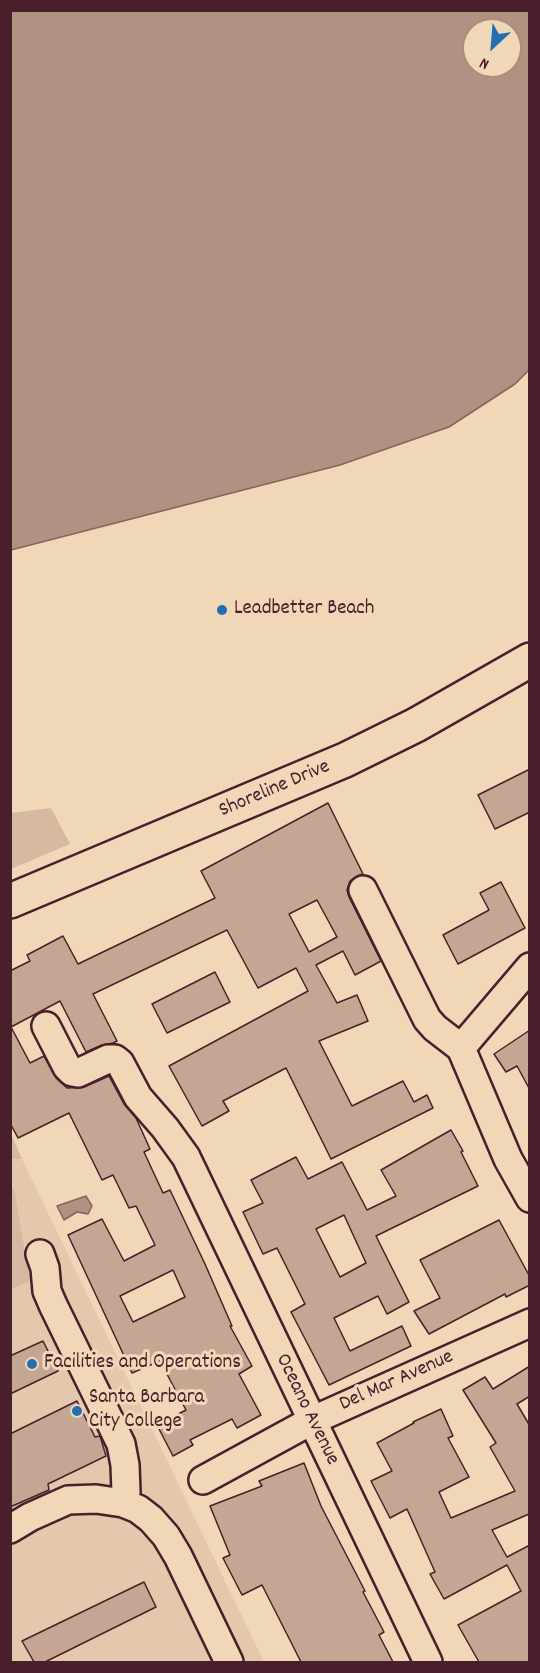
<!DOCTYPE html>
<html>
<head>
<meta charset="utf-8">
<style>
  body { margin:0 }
  #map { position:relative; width:540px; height:1673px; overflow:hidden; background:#f0d7b8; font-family:Dekko,sans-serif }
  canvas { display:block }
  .frame { position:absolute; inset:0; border:12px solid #4a1f2b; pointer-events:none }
  .north { position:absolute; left:462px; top:18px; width:60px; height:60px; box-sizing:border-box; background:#f0d7b8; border:2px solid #ae8d80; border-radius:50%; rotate:206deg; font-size:16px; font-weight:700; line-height:24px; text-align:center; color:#4a1f2b }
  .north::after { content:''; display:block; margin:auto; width:21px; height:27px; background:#1f6fb2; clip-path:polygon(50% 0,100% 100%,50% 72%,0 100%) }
</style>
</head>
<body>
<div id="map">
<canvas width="540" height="1673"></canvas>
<div class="frame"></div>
<div class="north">N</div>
</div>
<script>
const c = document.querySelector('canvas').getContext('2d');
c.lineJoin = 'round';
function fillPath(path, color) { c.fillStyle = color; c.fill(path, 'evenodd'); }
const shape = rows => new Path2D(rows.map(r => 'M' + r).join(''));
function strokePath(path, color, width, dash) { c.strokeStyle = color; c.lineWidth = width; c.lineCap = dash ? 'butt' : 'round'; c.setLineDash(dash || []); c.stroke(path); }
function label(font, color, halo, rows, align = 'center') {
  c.font = font + ' Dekko,sans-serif'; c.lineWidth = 6; c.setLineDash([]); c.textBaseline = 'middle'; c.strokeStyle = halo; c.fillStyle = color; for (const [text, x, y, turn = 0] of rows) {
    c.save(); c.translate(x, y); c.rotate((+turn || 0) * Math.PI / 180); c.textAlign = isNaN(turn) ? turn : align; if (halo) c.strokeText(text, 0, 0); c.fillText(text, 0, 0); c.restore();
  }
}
fillPath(shape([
  [10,1134,22,1159,264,1662,11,1662]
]), '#e3c8ad');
fillPath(shape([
  [51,808,70,844,11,869,11,813],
  [11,1134,22,1159,11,1159],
  [10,1186,14,1189,30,1281,11,1289]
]), '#d5b9a0');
const water = shape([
  [10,11,529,11,529,370,515,384,449,427,340,465,11,550,10,11],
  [474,30,510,30,510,66,474,66,474,30],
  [86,1196,92,1206,88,1214,77,1212,64,1220,57,1206,86,1196]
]);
fillPath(water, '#b09182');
strokePath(water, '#87635f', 1.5);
const building = shape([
  [530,769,530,812,495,829,478,795,530,769],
  [328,803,363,874,357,876,350,881,347,890,349,897,381,961,355,975,343,951,316,965,337,1003,357,995,368,1021,319,1041,352,1106,403,1081,414,1102,427,1095,433,1108,331,1159,286,1068,223,1101,229,1111,202,1126,169,1066,308,991,296,968,258,988,227,930,93,994,117,1041,113,1043,102,1045,86,1052,60,1001,11,1027,30,1063,44,1056,56,1078,67,1088,84,1087,109,1076,124,1104,136,1118,150,1149,144,1152,163,1193,170,1190,205,1264,232,1326,230,1326,252,1366,239,1374,261,1415,237,1428,232,1419,190,1440,193,1445,173,1456,157,1425,186,1410,160,1361,132,1373,68,1235,102,1219,124,1261,155,1245,136,1206,129,1208,113,1175,102,1180,69,1113,18,1138,10,1123,10,971,30,961,27,955,63,936,78,964,215,898,201,871,328,803],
  [317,900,337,937,309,952,289,914,317,900],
  [173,1270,185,1297,133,1322,120,1296,173,1270],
  [501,882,525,928,458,964,443,935,489,910,480,893,501,882],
  [215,972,230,1002,167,1033,152,1004,215,972],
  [530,1030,530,1090,517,1066,506,1072,494,1054,530,1030],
  [451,1130,463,1151,461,1152,478,1186,376,1236,409,1302,387,1314,378,1296,334,1318,350,1351,402,1326,411,1346,329,1385,291,1312,305,1304,277,1248,263,1254,243,1212,263,1203,251,1180,296,1157,308,1179,342,1162,367,1210,396,1196,381,1170,451,1130],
  [344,1215,366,1263,340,1277,316,1229,344,1215],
  [499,1220,530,1277,530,1285,506,1297,505,1294,429,1334,414,1311,440,1298,420,1260,499,1220],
  [43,1341,58,1371,10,1394,10,1356,43,1341],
  [530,1366,530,1396,517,1404,530,1426,530,1516,529,1514,492,1530,507,1557,530,1545,530,1662,479,1662,458,1625,521,1591,507,1565,444,1599,430,1574,435,1572,407,1509,390,1518,371,1481,392,1471,377,1443,414,1423,413,1422,441,1409,453,1436,448,1438,469,1477,439,1492,451,1518,515,1491,490,1447,496,1443,463,1390,485,1377,493,1389,530,1366],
  [77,1401,95,1437,100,1436,106,1456,48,1484,49,1490,10,1507,10,1434,77,1401],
  [304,1463,321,1506,365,1591,363,1592,384,1632,379,1635,393,1662,301,1662,262,1585,242,1595,223,1558,230,1555,210,1506,262,1486,259,1481,304,1463],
  [144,1582,156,1607,45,1662,34,1662,22,1641,144,1582]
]);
fillPath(building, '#c4a693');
strokePath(building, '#4a1f2b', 1.5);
const minor = shape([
  [363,890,427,1019,435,1028,461,1048,508,1159,530,1198],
  [46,1026,67,1067,72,1072,78,1073,108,1059,115,1059,120,1063,138,1097,165,1128,186,1157,428,1662],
  [461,1048,530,967],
  [40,1254,45,1268,47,1291,53,1305,121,1444,125,1465,126,1492,123,1503],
  [203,1480,311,1421,530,1323],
  [10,1529,30,1517,68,1500,96,1499,123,1503,138,1509,151,1519,166,1536,178,1556,229,1662]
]);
const major = shape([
  [10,901,345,760,416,725,530,660]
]);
strokePath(minor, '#4a1f2b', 32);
strokePath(major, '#4a1f2b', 38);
strokePath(minor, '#f0d7b8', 27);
strokePath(major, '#f0d7b8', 33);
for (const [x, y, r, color] of [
  [222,610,6,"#1f6fb2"],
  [32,1364,6,"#1f6fb2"],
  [77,1411,6,"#1f6fb2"]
]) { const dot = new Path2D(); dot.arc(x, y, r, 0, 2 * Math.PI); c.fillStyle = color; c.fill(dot); strokePath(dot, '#f0d7b8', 2); }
label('21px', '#4a1f2b', '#f0d7b8', [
  ["Leadbetter Beach",234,610],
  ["Facilities and Operations",44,1364],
  ["Santa Barbara",89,1399],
  ["City College",89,1423]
], 'left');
label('21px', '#4a1f2b', '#f0d7b8', [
  ["Shoreline Drive",275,790,-23],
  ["Del Mar Avenue",397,1382,-24],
  ["Oceano Avenue",306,1410,64]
]);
</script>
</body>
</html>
